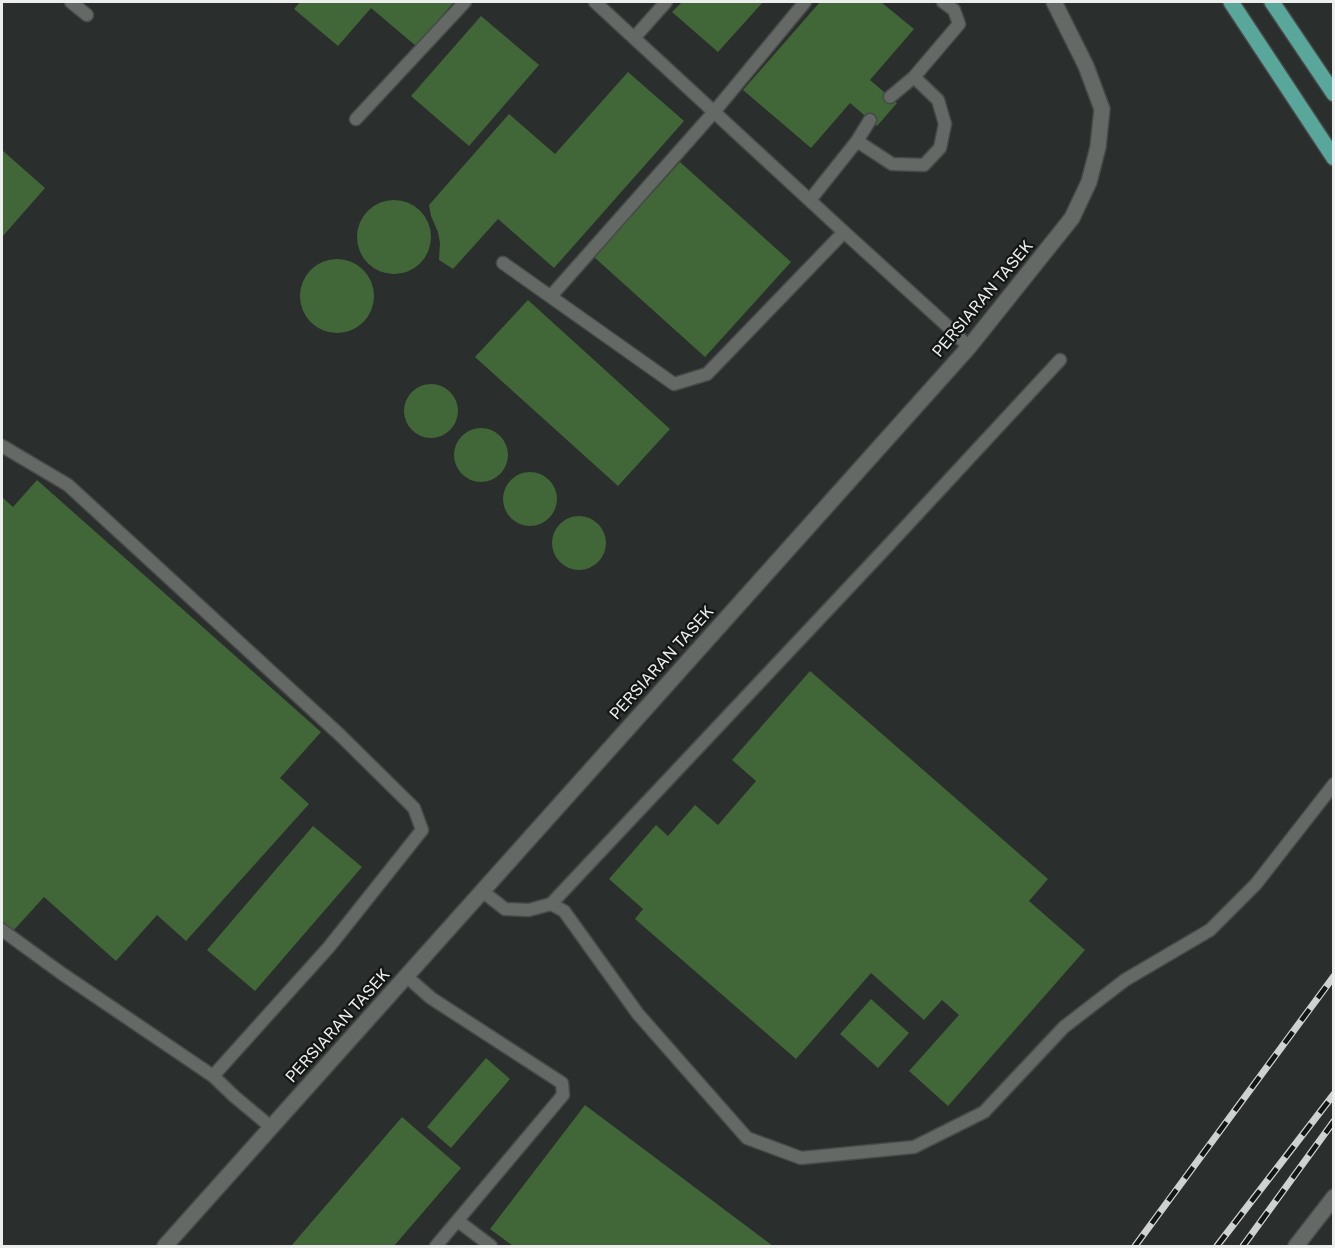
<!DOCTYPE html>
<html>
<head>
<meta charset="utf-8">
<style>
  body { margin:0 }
  #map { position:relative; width:1335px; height:1248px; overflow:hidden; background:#2a2e2c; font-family:"Public Sans",sans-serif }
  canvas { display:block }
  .frame { position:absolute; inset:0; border:3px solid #eceeed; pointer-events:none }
</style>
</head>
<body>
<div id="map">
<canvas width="1335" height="1248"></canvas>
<div class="frame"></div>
</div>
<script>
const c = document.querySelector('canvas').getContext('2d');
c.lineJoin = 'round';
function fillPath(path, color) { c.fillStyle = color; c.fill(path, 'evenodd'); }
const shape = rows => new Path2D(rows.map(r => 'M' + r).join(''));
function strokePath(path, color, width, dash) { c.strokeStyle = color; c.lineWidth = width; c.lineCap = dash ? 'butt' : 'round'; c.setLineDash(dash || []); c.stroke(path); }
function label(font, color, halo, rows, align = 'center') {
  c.font = font + ' "Public Sans",sans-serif'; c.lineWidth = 4.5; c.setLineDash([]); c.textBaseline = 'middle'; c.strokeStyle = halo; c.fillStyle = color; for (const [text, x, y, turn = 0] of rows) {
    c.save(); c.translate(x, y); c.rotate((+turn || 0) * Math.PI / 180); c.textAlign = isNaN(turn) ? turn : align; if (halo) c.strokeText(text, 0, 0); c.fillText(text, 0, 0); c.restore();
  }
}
fillPath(shape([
  [300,2,454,2,416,46,371,8,338,46,294,9],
  [682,2,763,2,718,52,672,12],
  [820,2,881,2,914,29,870,80,897,103,877,126,850,103,811,148,743,90],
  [481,16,539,65,469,146,411,96],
  [628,72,684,121,554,268,498,219,453,269,439,260,440,243,438,232,431,216,429,205,509,114,555,154],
  [2,150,45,188,2,237],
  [680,162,791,262,705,357,594,257],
  '357 237a37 37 0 1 1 74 0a37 37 0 1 1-74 0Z',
  '300 296a37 37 0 1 1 74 0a37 37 0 1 1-74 0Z',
  [528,300,670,429,618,486,475,357],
  '404 411a27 27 0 1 1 54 0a27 27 0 1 1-54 0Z',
  '454 455a27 27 0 1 1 54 0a27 27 0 1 1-54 0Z',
  '503 499a27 27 0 1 1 54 0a27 27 0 1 1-54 0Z',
  [37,480,321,732,280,778,309,804,186,941,157,915,116,961,44,897,13,931,2,921,2,497,13,507],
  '552 543a27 27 0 1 1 54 0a27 27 0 1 1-54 0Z',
  [810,671,1048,879,1029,901,1085,950,948,1106,909,1071,959,1015,942,1000,924,1020,871,973,796,1059,635,919,643,909,609,879,656,825,668,836,695,805,718,825,756,781,732,760],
  [313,826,362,867,255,991,207,950],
  [871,999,909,1033,878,1068,840,1034],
  [486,1058,510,1079,451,1148,427,1127],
  [585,1105,773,1246,513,1246,490,1229],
  [402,1117,461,1168,394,1246,291,1246]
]), '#416638');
const lane = shape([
  [71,2,87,15],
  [595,2,844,232,943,322,969,347],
  [634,38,666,2],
  [890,97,914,77,959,24,954,10,943,2],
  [356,119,465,2],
  [857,141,870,120],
  [810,200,857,141,892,164,924,165,940,148,945,124,938,100,914,77],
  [503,263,674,384,707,374,844,232],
  [551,296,714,112,805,2],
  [2,446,68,485,340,735,414,808,422,830,329,947,213,1076],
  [482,891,505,909,529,910,551,904,564,911,638,1014,747,1138,801,1158,914,1147,984,1112,1064,1027,1125,980,1210,930,1256,884,1334,784],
  [551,904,884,550,1060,360],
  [2,930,61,973,213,1076,235,1097,271,1127],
  [406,976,431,998,562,1083,563,1095,436,1246],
  [458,1221,491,1246]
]);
const street = shape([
  [165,1246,969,347,1072,218,1089,182,1098,147,1102,109,1086,66,1054,2],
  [1296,1246,1334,1197]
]);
const primary = shape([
  [1231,2,1334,158],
  [1272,2,1334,94]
]);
strokePath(lane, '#474a48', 15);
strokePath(street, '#474a48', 18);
strokePath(primary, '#474a48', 18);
strokePath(lane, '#646966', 12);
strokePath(street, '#646966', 15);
strokePath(primary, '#59a69b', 15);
const rail = shape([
  [1135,1246,1334,976],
  [1217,1246,1334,1094],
  [1243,1246,1334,1121]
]);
strokePath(rail, '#cfd2d0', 7);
strokePath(rail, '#141615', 4.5, [14]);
label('16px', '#eceeed', '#141615', [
  ["PERSIARAN TASEK",983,299,-50],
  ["PERSIARAN TASEK",662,663,-48],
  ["PERSIARAN TASEK",338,1026,-48]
]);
</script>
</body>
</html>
